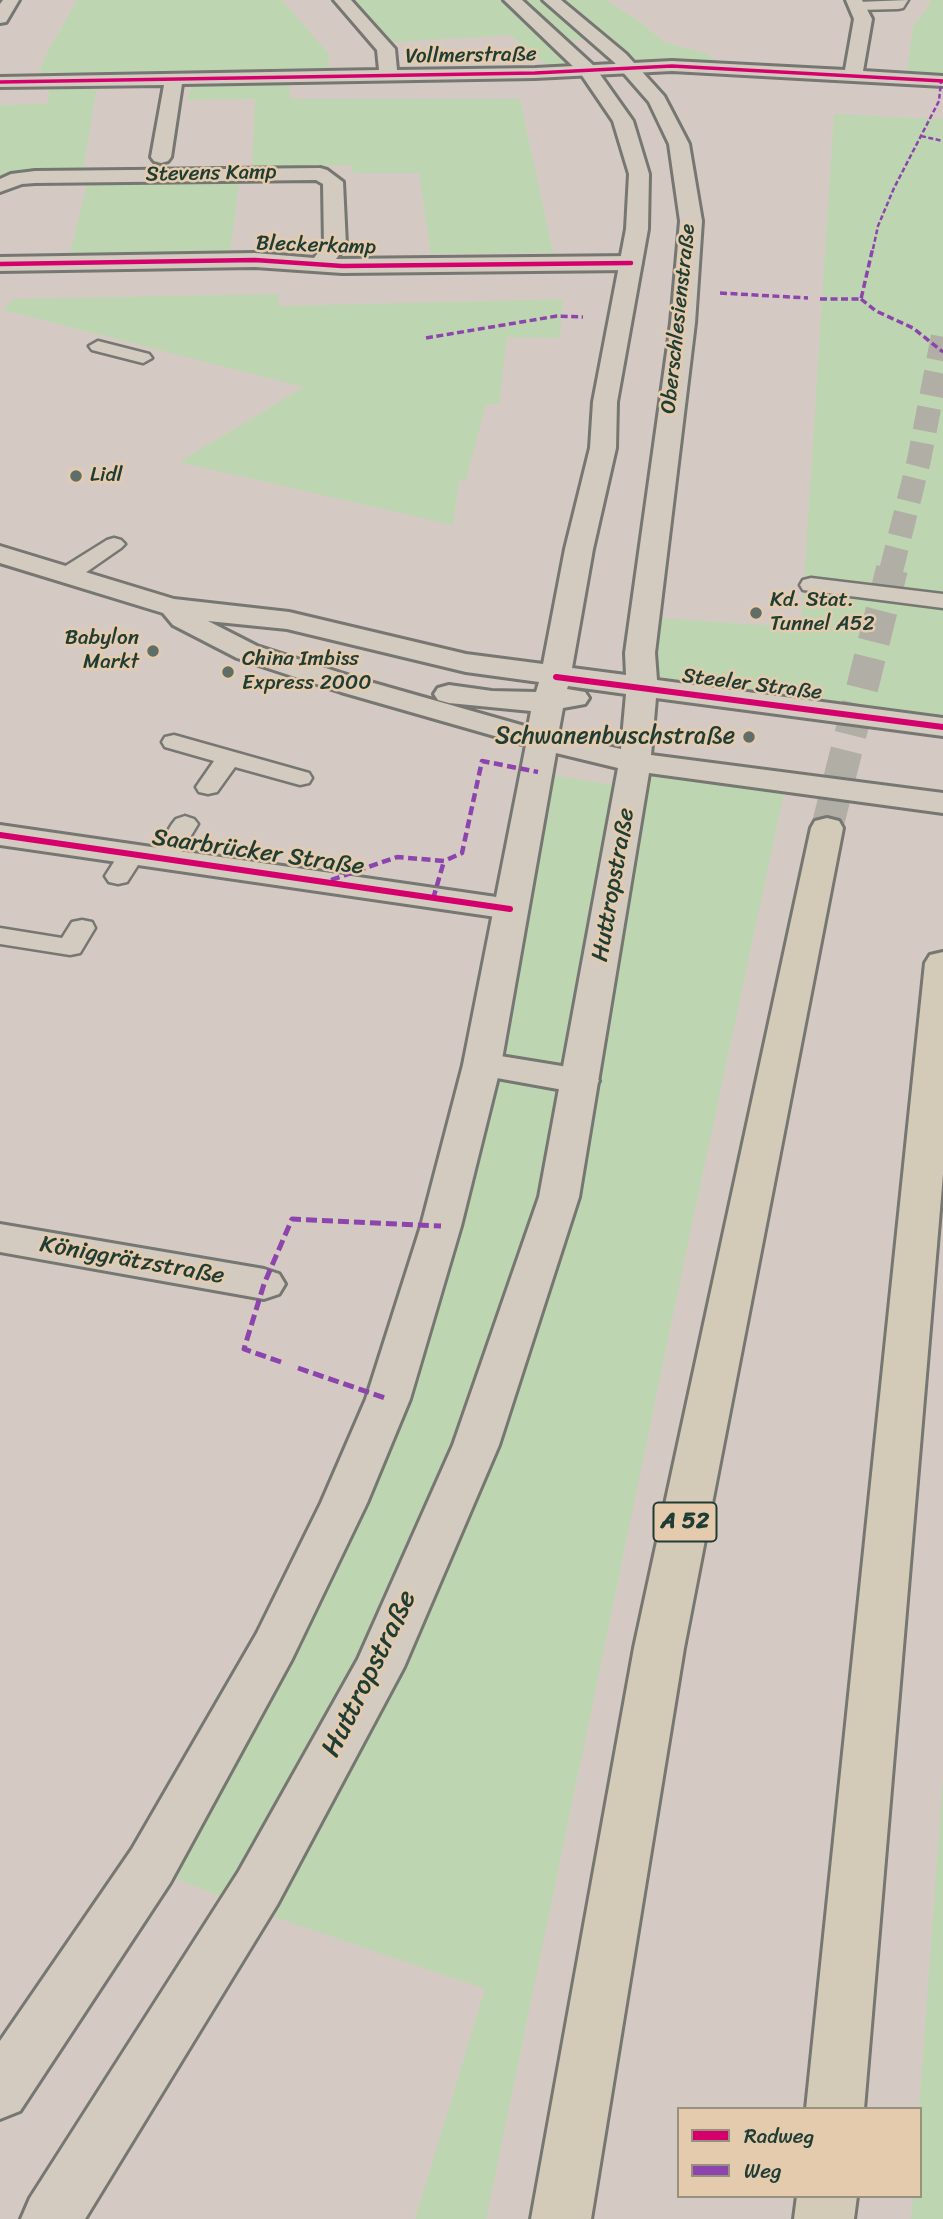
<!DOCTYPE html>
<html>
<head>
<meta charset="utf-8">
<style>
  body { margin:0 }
  #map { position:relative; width:943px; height:2219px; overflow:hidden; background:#d5cac3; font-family:Sriracha,sans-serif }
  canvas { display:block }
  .legend { position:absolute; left:677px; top:2107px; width:245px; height:91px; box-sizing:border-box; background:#e5cbad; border:2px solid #96927d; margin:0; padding:9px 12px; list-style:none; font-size:21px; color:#1f3d34 }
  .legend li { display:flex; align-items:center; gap:14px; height:35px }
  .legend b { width:35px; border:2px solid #96927d }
</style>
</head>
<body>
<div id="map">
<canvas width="943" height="2219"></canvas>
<ul class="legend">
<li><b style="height:9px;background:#d6006c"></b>Radweg</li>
<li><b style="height:9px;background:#8e44ad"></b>Weg</li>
</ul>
</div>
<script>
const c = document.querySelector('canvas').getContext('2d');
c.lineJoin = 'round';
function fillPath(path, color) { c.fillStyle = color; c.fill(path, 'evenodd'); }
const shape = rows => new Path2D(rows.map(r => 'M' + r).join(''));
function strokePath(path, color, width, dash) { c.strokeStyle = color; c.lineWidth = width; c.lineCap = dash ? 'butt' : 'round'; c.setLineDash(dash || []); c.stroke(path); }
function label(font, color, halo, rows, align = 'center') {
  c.font = font + ' Sriracha,sans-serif'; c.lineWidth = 5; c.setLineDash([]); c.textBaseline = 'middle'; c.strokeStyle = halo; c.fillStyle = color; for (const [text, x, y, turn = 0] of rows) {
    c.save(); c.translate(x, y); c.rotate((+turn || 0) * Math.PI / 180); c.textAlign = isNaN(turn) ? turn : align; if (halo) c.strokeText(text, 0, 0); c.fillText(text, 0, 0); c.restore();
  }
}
fillPath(shape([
  [77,0,282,0,329,54,328,68,39,73,45,57],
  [342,0,509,0,586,70,555,72,510,35,379,43],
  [513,0,550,0,595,38,561,41],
  [552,0,605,0,639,21,664,42,707,54,723,68,629,67],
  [931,0,943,0,943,73,907,71,913,26,926,10],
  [290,84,290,99,520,99,553,253,431,254,419,173,353,173,352,165,252,167,255,99,187,100,192,85],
  [97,86,83,172,10,172,0,177,0,105,47,104,50,87],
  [834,114,943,119,943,725,646,687,650,617,801,628],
  [240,178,230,251,70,254,88,180],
  [278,294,278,306,563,299,560,338,507,337,499,404,486,404,466,480,459,481,453,525,179,462,304,387,3,310,14,299],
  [638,764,786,784,686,1252,486,2219,415,2219,485,1989,251,1909,153,1869,390,1401,540,773,633,788],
  [943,1778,943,2219,911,2219,913,2196,920,2196,919,2109]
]), '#bdd6b1');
strokePath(shape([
  [891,571,919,460,943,336]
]), '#b1aea6', 24, [24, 12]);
strokePath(shape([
  [827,828,892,569]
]), '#b1aea6', 32, [32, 16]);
const lane = shape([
  [908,0,903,8,898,9,858,10,852,6,858,2,908,0],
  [98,341,149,354,152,358,143,363,92,350,89,346,98,341],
  [114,538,121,540,125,544,121,548,75,580,59,580,56,575,59,570,107,540,114,538],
  [811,578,943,594,943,608,803,590,800,585,803,580,811,578],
  [174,735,309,773,312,778,309,783,300,785,235,767,217,792,208,794,199,792,196,787,214,761,165,747,162,742,165,737,174,735],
  [185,816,194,819,198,824,177,859,173,865,164,867,155,865,151,859,172,824,176,819,185,816],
  [132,846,141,849,145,854,131,876,127,882,118,884,109,882,105,876,119,854,123,849,132,846],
  [82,920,92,922,95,928,80,953,70,955,0,944,0,928,62,938,72,922,82,920]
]);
const street = shape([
  [3,0,19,0,6,22,0,23,0,4,3,0],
  [334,0,351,0,395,49,397,70,535,68,672,61,845,70,854,19,846,0,862,0,872,19,863,71,943,76,943,86,672,71,535,78,182,84,171,157,168,161,161,163,154,161,151,157,164,85,0,87,0,77,379,70,377,50,334,0],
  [320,168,327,170,343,182,346,245,336,259,631,256,639,258,642,263,639,268,631,270,342,273,255,267,0,271,0,257,255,253,314,258,324,245,323,184,316,180,35,183,22,184,0,192,0,179,11,174,35,171,320,168],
  [0,825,510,899,522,902,527,909,522,916,510,919,0,845,0,825],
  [482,1053,580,1069,593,1073,599,1081,593,1089,580,1093,469,1073,463,1065,469,1057,482,1053],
  [0,1224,264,1269,279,1274,285,1284,279,1294,264,1299,0,1252,0,1224]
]);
const secondary = shape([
  [504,0,522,0,594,66,633,121,649,174,648,229,617,402,616,448,593,549,572,668,626,675,625,653,671,323,680,221,669,144,649,102,614,62,543,0,561,0,626,54,664,96,689,144,702,221,695,323,655,653,657,680,943,718,943,736,656,698,651,755,943,793,943,813,649,773,579,1197,499,1445,404,1667,277,1905,85,2219,21,2219,30,2198,239,1871,358,1659,453,1445,539,1197,618,768,556,753,501,1065,461,1226,410,1399,367,1503,292,1659,170,1883,20,2111,0,2119,0,2041,132,1849,257,1633,321,1503,366,1399,421,1226,463,1065,526,745,341,692,237,658,173,625,163,613,0,563,0,546,174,599,289,612,466,654,543,664,565,549,590,448,593,402,626,229,629,174,613,121,581,74,504,0],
  [208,621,287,629,466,672,539,682,536,692,492,691,449,685,438,688,434,694,438,700,449,703,531,711,528,727,363,680,257,646,208,621],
  [568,686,626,694,621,749,558,735,563,708,585,704,589,698,585,692,567,689,568,686]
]);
const highway = shape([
  [827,818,839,821,843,828,684,1648,591,2219,531,2219,634,1648,811,828,815,821,827,818],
  [943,952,943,1174,864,2109,806,2109,925,963,930,955,943,952],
  [797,2196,857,2196,854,2219,794,2219,797,2196]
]);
strokePath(lane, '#767772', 5);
strokePath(street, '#767772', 6);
strokePath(secondary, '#767772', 6);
strokePath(highway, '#767772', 6);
fillPath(lane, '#d3cac0');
fillPath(street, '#d3cac0');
fillPath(secondary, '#d3cac0');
fillPath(highway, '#d4cab8');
strokePath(shape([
  [921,136,943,141],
  [873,249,878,226,894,188,939,101,941,81]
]), '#8e44ad', 2.5, [5, 2.5]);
strokePath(shape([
  [720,293,808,298],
  [820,299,861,299,873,247],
  [861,299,876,311,913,328,943,352],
  [426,338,557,316,583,317]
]), '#8e44ad', 3.5, [7, 3.5]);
strokePath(shape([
  [331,880,397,857,444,861,462,853,482,761,538,772],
  [433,899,444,861]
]), '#8e44ad', 4.5, [9, 4.5]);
strokePath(shape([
  [281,1362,244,1349,264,1284,292,1219,441,1226],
  [298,1368,388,1399]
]), '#8e44ad', 5, [11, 5]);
strokePath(shape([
  [0,82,535,73,672,66,943,81]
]), '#d6006c', 3.5);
strokePath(shape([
  [0,264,255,260,342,266,631,263]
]), '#d6006c', 4.5);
strokePath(shape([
  [556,677,943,727],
  [0,835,510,909]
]), '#d6006c', 6);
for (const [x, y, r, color] of [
  [76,476,7,"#5f6e66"],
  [756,613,7,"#5f6e66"],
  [153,651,7,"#5f6e66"],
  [228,672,7,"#5f6e66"],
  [749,737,7,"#5f6e66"]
]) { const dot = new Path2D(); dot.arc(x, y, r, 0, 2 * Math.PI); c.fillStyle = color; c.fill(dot); strokePath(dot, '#e5cbad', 2.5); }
label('21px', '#1f3d34', '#e5cbad', [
  ["Vollmerstraße",471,56,-1],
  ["Stevens Kamp",211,174,-1],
  ["Bleckerkamp",316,246,2],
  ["Oberschlesienstraße",679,319,-84],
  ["Steeler Straße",752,685,7]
]);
label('21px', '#1f3d34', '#e5cbad', [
  ["Lidl",90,476],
  ["Kd. Stat.",770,601],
  ["Tunnel A52",770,625],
  ["Babylon",139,639,"right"],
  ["Markt",139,663,"right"],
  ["China Imbiss",242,660],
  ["Express 2000",242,684]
], 'left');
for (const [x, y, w] of [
  [685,1522,63]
]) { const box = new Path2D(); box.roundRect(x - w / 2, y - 19.5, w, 39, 5); c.fillStyle = '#e5cbad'; c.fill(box); strokePath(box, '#1f3d34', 2); }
label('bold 23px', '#1f3d34', null, [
  ["A 52",685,1522]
]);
label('24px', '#1f3d34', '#e5cbad', [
  ["Schwanenbuschstraße",735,737]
], 'right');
label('24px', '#1f3d34', '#e5cbad', [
  ["Saarbrücker Straße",258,853,8],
  ["Huttropstraße",614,885,-80],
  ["Königgrätzstraße",132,1261,10]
]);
label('28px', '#1f3d34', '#e5cbad', [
  ["Huttropstraße",370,1674,-64]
]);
</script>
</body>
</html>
